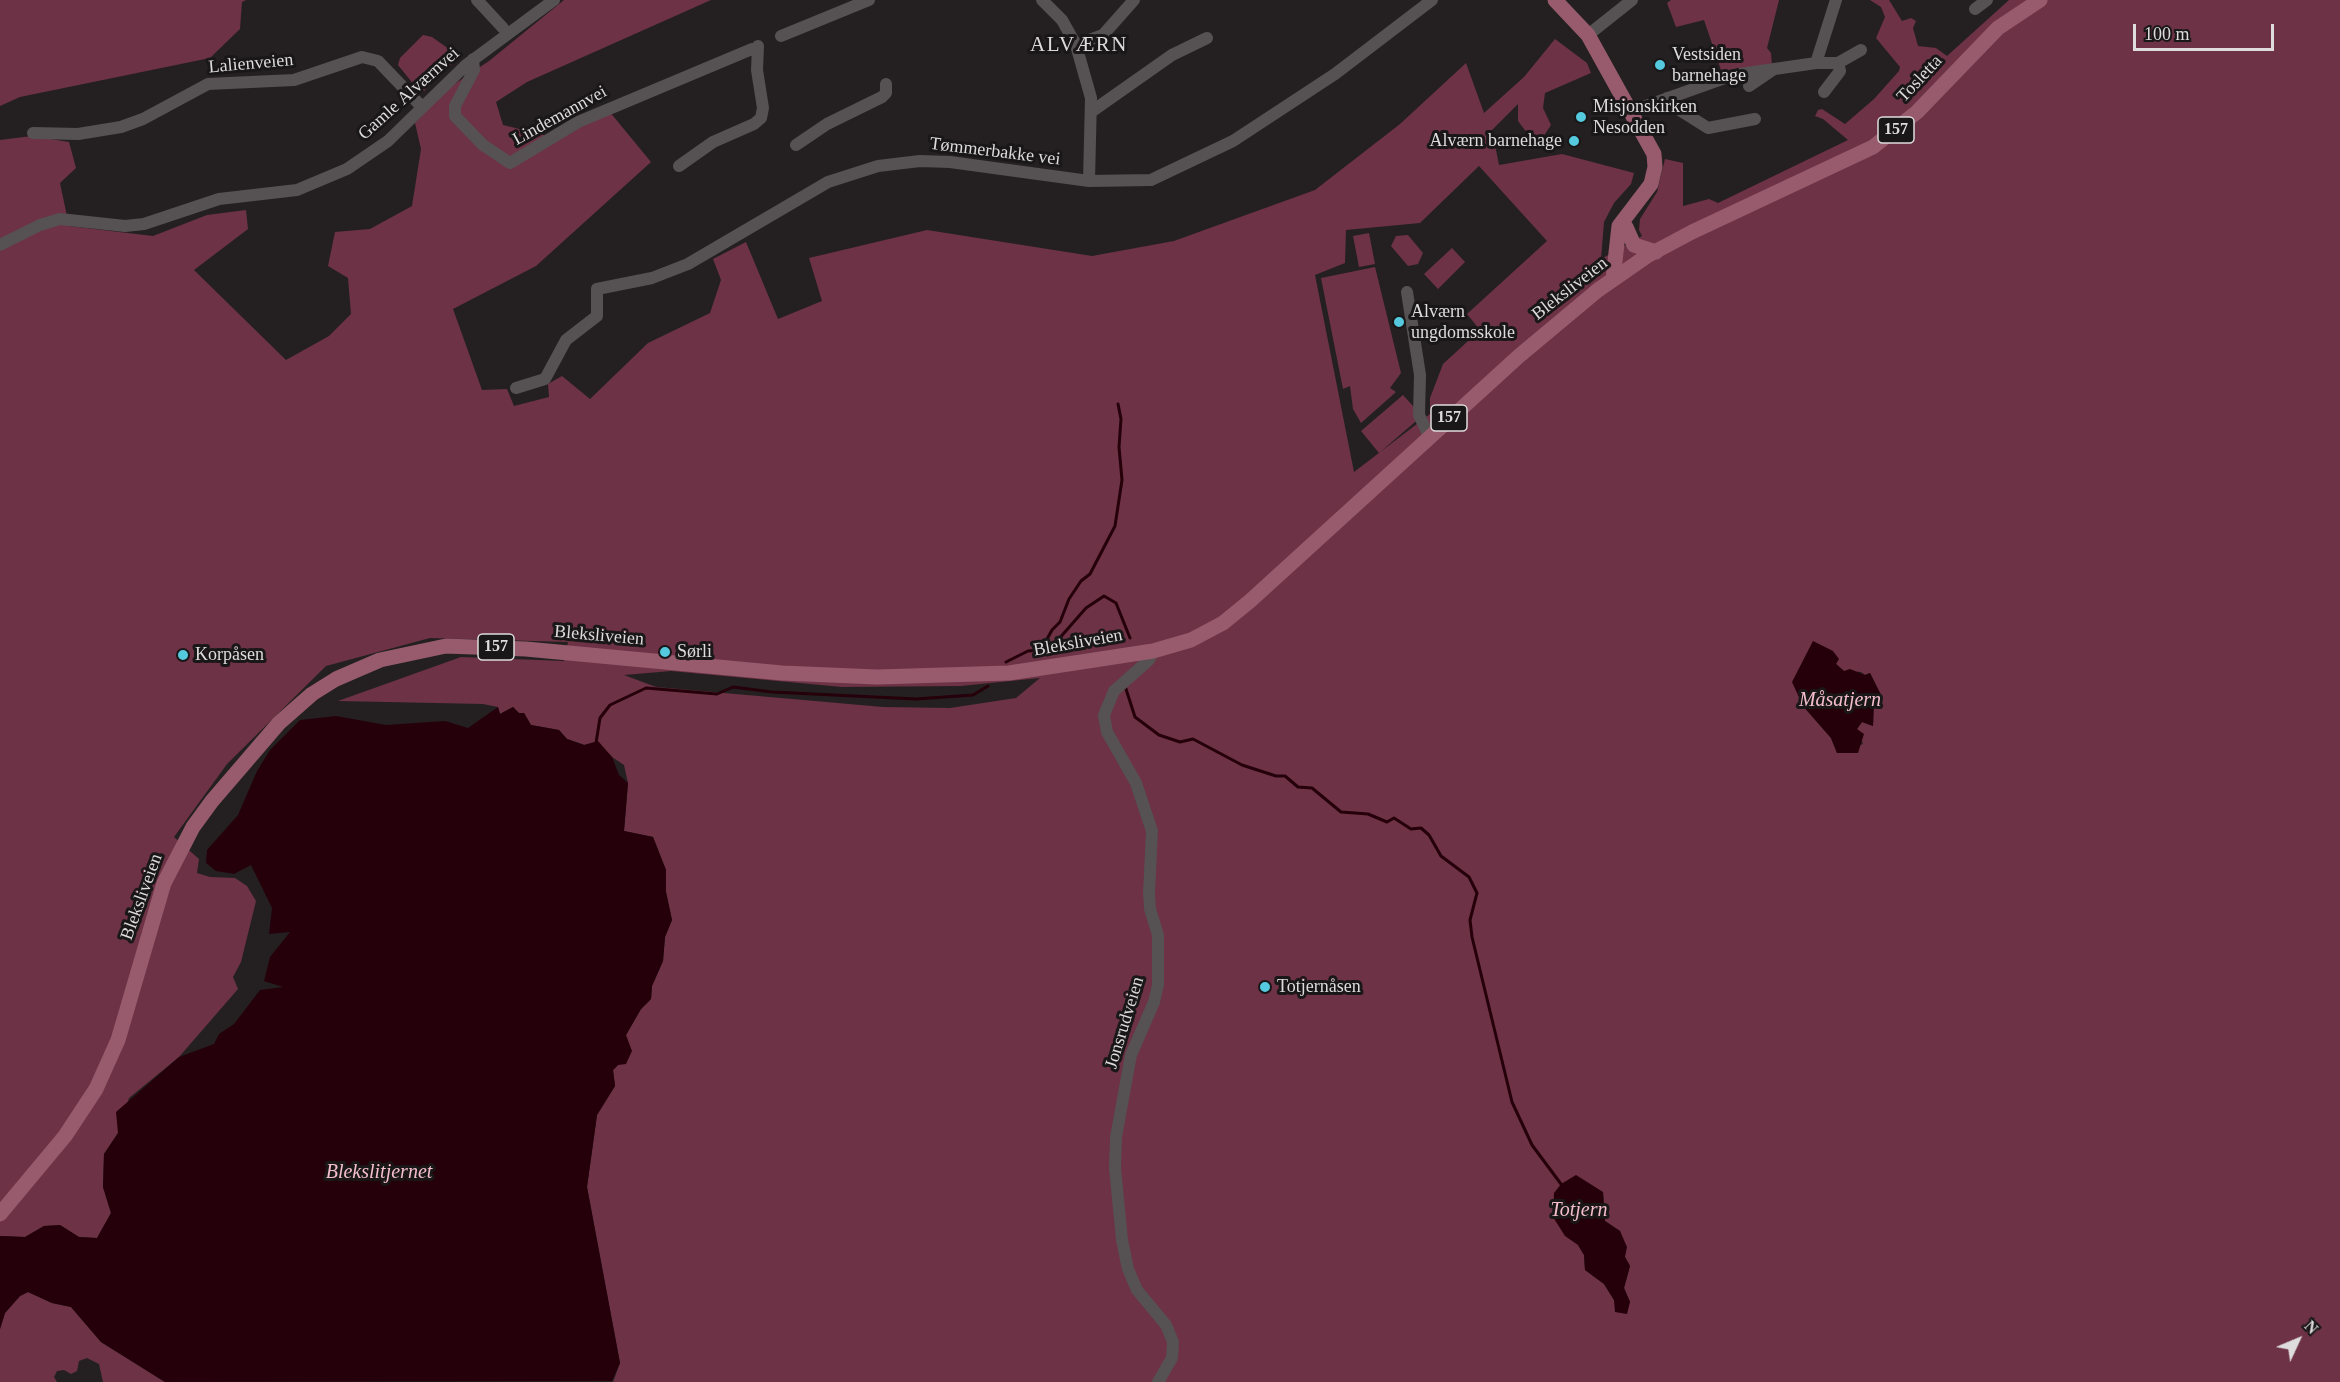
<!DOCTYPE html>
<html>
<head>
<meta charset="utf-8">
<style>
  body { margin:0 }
  #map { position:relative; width:2340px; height:1382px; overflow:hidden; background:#242021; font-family:Georgia,serif }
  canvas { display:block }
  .north { position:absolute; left:2268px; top:1310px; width:60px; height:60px; -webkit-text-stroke:4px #1a1718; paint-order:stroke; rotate:46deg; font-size:16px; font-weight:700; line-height:24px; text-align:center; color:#dedcdc }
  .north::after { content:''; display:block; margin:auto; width:21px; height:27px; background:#dedcdc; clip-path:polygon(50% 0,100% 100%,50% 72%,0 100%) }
  .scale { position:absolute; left:2133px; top:24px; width:141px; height:27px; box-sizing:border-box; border:3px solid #dedcdc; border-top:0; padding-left:8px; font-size:18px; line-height:21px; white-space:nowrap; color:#dedcdc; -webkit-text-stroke:4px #1a1718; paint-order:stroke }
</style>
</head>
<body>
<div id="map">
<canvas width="2340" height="1382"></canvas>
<div class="north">N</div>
<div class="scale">100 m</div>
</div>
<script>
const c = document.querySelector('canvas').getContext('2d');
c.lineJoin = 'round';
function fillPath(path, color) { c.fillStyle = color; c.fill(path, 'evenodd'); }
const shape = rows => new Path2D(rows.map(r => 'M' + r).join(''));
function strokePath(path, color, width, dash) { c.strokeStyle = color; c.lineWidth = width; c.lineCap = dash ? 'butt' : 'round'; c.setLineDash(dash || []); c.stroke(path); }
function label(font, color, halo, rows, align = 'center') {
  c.font = font + ' Georgia,serif'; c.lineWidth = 6; c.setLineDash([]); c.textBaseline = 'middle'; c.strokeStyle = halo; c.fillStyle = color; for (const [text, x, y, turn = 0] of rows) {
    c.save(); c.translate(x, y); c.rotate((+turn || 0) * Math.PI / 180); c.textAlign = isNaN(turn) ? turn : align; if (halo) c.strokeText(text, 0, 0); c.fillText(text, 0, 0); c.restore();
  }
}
fillPath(shape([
  [0,0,246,0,242,2,240,29,210,58,20,97,0,106],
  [564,0,711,0,527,82,496,102,503,125,548,136,609,111,651,162,536,266,453,309,482,390,507,389,514,406,549,397,548,384,562,376,590,399,648,343,710,313,721,280,713,259,746,242,778,319,822,301,809,258,927,230,1092,256,1174,241,1315,190,1400,124,1466,63,1484,113,1524,77,1555,39,1587,63,1591,73,1545,93,1543,108,1551,125,1537,146,1518,121,1518,104,1492,130,1499,165,1562,154,1634,173,1631,184,1614,203,1604,222,1601,259,1642,236,1639,230,1640,219,1657,192,1665,159,1683,163,1683,206,1709,199,1718,203,1848,140,1823,119,1815,116,1818,110,1822,109,1845,124,1874,99,1899,71,1900,67,1876,38,1885,17,1881,7,1870,0,1889,0,1902,21,1911,18,1916,21,1913,28,1918,46,1936,48,1947,56,2009,0,2340,0,2340,1382,613,1382,620,1363,587,1187,597,1115,615,1086,613,1070,618,1065,626,1035,641,1009,651,999,652,986,663,961,665,937,672,920,666,892,666,870,653,837,624,831,628,783,624,765,612,757,598,742,585,745,567,739,559,730,531,725,524,713,519,713,513,707,500,714,498,707,483,704,338,701,461,657,564,661,568,642,430,638,326,666,227,764,174,837,199,859,197,873,210,877,235,878,247,886,256,901,241,962,233,977,238,989,179,1057,129,1098,118,1133,104,1154,103,1187,111,1213,97,1238,79,1237,60,1225,44,1226,25,1237,0,1236,0,140,32,136,69,142,76,168,60,183,69,226,153,236,207,215,246,210,248,229,194,270,286,360,329,336,351,314,348,278,328,266,335,232,370,229,412,206,421,149,415,123,447,89,489,61],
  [1479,166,1547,241,1467,314,1480,330,1443,364,1430,398,1430,414,1354,472,1315,275,1345,263,1346,230,1420,223],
  [1836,664,1844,671,1861,672,1865,675,1870,673,1881,695,1874,700,1873,726,1862,722,1857,729,1863,744,1837,753,1831,738,1803,706],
  [671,671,842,687,961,686,1040,678,1016,698,950,708,883,707,656,687,624,675],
  [1603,1192,1605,1221,1620,1231,1625,1257,1630,1266,1624,1288,1630,1302,1614,1300,1604,1284,1585,1270,1584,1255,1578,1245],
  [1671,0,1779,0,1767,48,1771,53,1772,66,1722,73,1704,20,1676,27,1667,3],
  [423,35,432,37,456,54,457,59,424,91,419,91,398,65,400,58],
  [1369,233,1375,264,1359,267,1353,236],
  [1408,235,1423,253,1418,264,1408,266,1391,246,1396,236],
  [1452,248,1465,262,1438,289,1424,274],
  [1375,267,1401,373,1390,388,1396,392,1361,423,1353,409,1350,386,1343,389,1321,278],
  [1403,395,1422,416,1379,453,1361,431],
  [28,1292,52,1303,71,1307,101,1342,165,1382,103,1382,99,1364,87,1358,79,1361,77,1371,71,1374,64,1370,57,1371,54,1377,57,1382,0,1382,0,1329,5,1313,20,1296]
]), '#6d3245');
fillPath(shape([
  [1813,641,1833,651,1839,659,1836,664,1844,671,1850,669,1865,675,1870,673,1881,695,1874,700,1873,726,1862,722,1857,729,1864,734,1858,753,1837,753,1831,738,1803,706,1792,682],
  [498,707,500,714,513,707,519,713,524,713,531,725,559,730,567,739,584,745,598,741,612,757,619,775,628,783,624,831,653,837,666,870,666,892,672,920,665,937,663,961,652,986,651,999,641,1009,626,1035,632,1051,626,1064,618,1065,613,1070,615,1086,597,1115,587,1187,620,1363,612,1381,165,1382,101,1342,71,1307,52,1303,28,1292,20,1296,5,1313,0,1329,0,1236,25,1237,44,1226,60,1225,79,1237,97,1238,111,1213,103,1187,104,1154,118,1133,116,1112,179,1057,214,1044,219,1034,234,1024,260,990,283,987,264,981,270,957,290,932,269,934,272,908,251,865,234,874,216,871,206,863,207,850,238,815,257,771,270,750,300,720,336,716,386,725,445,721,468,728],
  [1576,1175,1603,1192,1605,1221,1620,1231,1627,1247,1625,1257,1630,1266,1624,1288,1630,1302,1627,1314,1615,1312,1614,1300,1604,1284,1585,1270,1584,1255,1578,1245,1565,1236,1553,1217,1554,1193,1561,1184]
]), '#25000b');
strokePath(shape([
  [1041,650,1052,630,1060,622,1069,599,1081,581,1090,574,1115,526,1122,480,1119,447,1121,419,1118,404],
  [1006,662,1028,651,1050,649,1086,608,1104,596,1116,603,1130,638],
  [1125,686,1135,717,1159,735,1180,742,1193,739,1242,765,1276,776,1285,776,1298,787,1312,788,1341,812,1368,814,1387,822,1394,818,1411,829,1421,828,1429,835,1441,856,1469,877,1477,893,1470,920,1472,937,1512,1102,1532,1145,1561,1184],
  [596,743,600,718,610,705,646,688,717,694,733,687,772,692,916,699,973,695,988,686]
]), '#25000b', 3);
strokePath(shape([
  [477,0,503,28],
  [1042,0,1062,20,1076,45,1091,98,1089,181],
  [1975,9,1987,0],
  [1588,35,1632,0],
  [781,36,869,0],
  [1076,45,1103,35,1134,0],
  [473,59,474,70,455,106,455,116,483,145,510,163,578,122,752,49],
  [1816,63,1838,63,1861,50],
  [1749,86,1774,69],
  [1824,92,1840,71,1838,63],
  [1667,98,1678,109,1708,128,1755,119],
  [1632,111,1733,75,1816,63,1836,0],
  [1091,112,1172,55,1207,38],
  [33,133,78,134,121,127,143,119,208,84,294,80,362,57,378,61,422,107],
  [796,145,827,124,882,97,886,93,886,84],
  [679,166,713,142,754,124,761,118,763,108,757,70,758,46],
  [0,245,40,225,60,219,125,226,144,224,219,199,297,190,347,169,388,141,466,65,554,0],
  [1407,292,1420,375,1419,415,1429,436],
  [516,388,545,379,566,340,597,316,597,289,652,278,688,264,828,182,878,166,920,161,950,162,1089,181,1151,180,1233,141,1335,74,1432,0],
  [1153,651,1149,660,1114,691,1104,715,1107,732,1136,783,1152,831,1149,893,1150,909,1158,935,1158,985,1154,1002,1131,1055,1116,1137,1115,1168,1122,1240,1128,1269,1137,1290,1166,1325,1173,1342,1172,1358,1158,1382]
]), '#565152', 12);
strokePath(shape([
  [1555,0,1588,35,1654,154,1655,167,1651,184,1619,226,1613,279],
  [1626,227,1634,245,1656,252],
  [0,1214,65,1136,96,1089,118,1040,164,883,193,827,212,801,279,723,312,694,336,679,380,660,446,646,526,649,782,673,877,677,1009,673,1153,651,1191,640,1223,623,1250,601,1519,356,1598,290,1647,256,1692,232,1873,147,1917,112,1998,28,2040,0]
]), '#985b6e', 15);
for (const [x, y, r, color] of [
  [1660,65,6,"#55cadf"],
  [1581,117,6,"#55cadf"],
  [1574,141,6,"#55cadf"],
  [1399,322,6,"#55cadf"],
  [665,652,6,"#55cadf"],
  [183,655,6,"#55cadf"],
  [1265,987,6,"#55cadf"]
]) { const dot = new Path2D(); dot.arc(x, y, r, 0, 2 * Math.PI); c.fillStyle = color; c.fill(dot); strokePath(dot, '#1a1718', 2); }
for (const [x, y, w] of [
  [1896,130,36],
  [1449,418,36],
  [496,647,36]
]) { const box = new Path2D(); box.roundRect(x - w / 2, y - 13, w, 26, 4.5); c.fillStyle = '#1a1718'; c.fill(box); strokePath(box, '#dedcdc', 1.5); }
label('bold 16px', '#dedcdc', null, [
  ["157",1896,130],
  ["157",1449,418],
  ["157",496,647]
]);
label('18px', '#dedcdc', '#1a1718', [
  ["Vestsiden",1672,55],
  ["barnehage",1672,76],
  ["Misjonskirken",1593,107],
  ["Nesodden",1593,128],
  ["Alværn barnehage",1562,141,"right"],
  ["Alværn",1411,312],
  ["ungdomsskole",1411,333],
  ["Sørli",677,652],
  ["Korpåsen",195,655],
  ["Totjernåsen",1277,987]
], 'left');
label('18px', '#dedcdc', '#1a1718', [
  ["Lalienveien",251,64,-5],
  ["Tosletta",1920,79,-47],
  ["Gamle Alværnvei",409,94,-42],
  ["Lindemannvei",560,116,-29],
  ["Tømmerbakke vei",995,152,7],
  ["Bleksliveien",1570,289,-38],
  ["Bleksliveien",599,636,5],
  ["Bleksliveien",1078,643,-10],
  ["Bleksliveien",142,897,-70],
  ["Jonsrudveien",1125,1023,-73]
]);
label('italic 20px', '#f4becc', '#1a1718', [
  ["Måsatjern",1840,701],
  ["Blekslitjernet",379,1173],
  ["Totjern",1579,1211]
]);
c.letterSpacing = '1.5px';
label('21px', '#ded9da', '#1a1718', [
  ["ALVÆRN",1079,45]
]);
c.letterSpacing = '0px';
</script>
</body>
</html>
